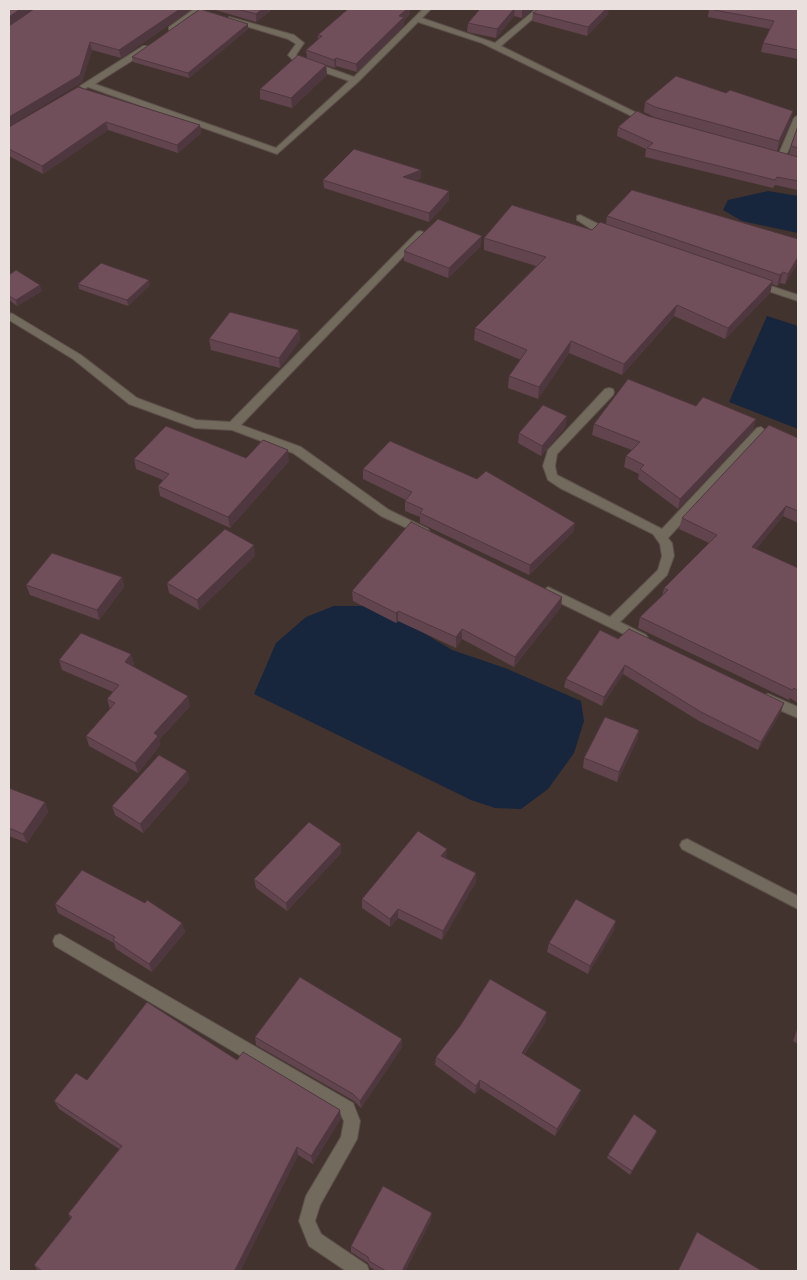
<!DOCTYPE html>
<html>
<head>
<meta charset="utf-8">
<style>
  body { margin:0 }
  #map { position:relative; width:807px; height:1280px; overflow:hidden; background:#42332e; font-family:Literata,serif }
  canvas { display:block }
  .frame { position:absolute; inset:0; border:10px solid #eae0dd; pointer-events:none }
</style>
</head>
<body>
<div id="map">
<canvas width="807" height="1280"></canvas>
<div class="frame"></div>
</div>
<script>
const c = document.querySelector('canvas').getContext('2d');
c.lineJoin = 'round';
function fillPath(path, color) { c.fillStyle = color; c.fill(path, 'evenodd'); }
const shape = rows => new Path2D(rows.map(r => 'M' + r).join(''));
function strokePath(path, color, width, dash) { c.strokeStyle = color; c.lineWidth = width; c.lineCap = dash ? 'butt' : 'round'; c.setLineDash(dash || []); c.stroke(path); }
fillPath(shape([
  [768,191,798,196,798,233,742,221,723,210,728,200],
  [767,316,798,326,798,429,729,402],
  [334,606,379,606,452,650,505,668,581,701,584,721,574,753,548,789,521,809,495,808,471,800,254,694,276,643,306,617]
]), '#17253d');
const street = shape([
  [194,9,203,9,175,31,169,31,169,27,194,9],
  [423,9,431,9,422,18,495,43,536,9,544,9,501,46,653,121,646,123,482,43,418,22,358,82,277,154,88,87,84,89,80,86,143,46,149,46,149,50,95,84,276,148,349,81,295,62,288,55,296,44,288,39,229,21,229,17,294,35,304,43,296,55,301,58,354,77,423,9],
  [798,115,798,128,785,158,778,160,777,158,794,118,798,115],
  [580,215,612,231,614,233,609,236,591,229,577,220,577,216,580,215],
  [420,231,423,232,423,236,241,425,301,447,389,510,428,529,430,532,424,536,381,516,293,453,232,430,195,428,129,404,73,359,9,320,9,313,13,314,81,355,137,398,196,420,230,422,417,232,420,231],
  [756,281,798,295,798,301,753,286,751,284,756,281],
  [609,388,613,389,614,392,613,395,557,454,555,466,557,475,662,529,757,428,761,427,766,431,668,538,672,543,674,556,667,575,620,622,646,635,648,638,646,641,642,643,544,595,542,592,548,587,552,589,610,617,658,570,662,556,660,544,653,534,560,488,548,480,543,466,548,450,605,389,609,388],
  [768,694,798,707,798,718,763,703,762,699,763,695,768,694],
  [687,839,798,896,798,909,682,849,680,845,682,841,687,839],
  [60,934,353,1103,360,1121,357,1139,320,1205,315,1221,321,1234,367,1265,369,1271,346,1271,309,1246,299,1221,306,1196,341,1137,344,1121,341,1115,55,946,53,941,55,936,60,934]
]);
strokePath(street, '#5d4f4a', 2);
fillPath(street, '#716a5d');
fillPath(shape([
  [9,9,32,9,13,23,34,9,192,9,121,58,92,50,82,82,9,126],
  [212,9,269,9,270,11,256,22],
  [480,9,533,9,522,18,514,16,496,38,467,32,468,23],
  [709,9,798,9,798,59,761,52,763,43,770,29,708,17],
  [533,13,608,14,587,36,532,21],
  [410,14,404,20,404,25,357,72,336,66,335,68,326,65,327,75,292,108,260,99,260,89,307,58,306,50,318,39,318,35],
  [248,29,189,78,133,62,132,57],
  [78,87,200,125,201,133,178,153,108,130,43,174,9,156,9,127],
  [645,102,791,121,777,151,789,155,791,146,798,126,798,190,775,185,773,188,645,157,646,149,617,136,618,127,648,116,738,141,654,117,644,112],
  [421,170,421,178,415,181,449,200,429,222,324,188,323,180],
  [607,216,798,239,798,262,785,284,780,283,777,286,772,284,770,293,725,339,674,316,622,375,569,353,538,399,508,388,509,376,521,360,474,340,475,328,536,266,484,250,484,238,592,230,606,224],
  [481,246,448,278,404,261,404,251],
  [9,275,42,291,17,306,9,300],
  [78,284,150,285,128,306,79,289],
  [299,330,300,340,280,368,211,350,209,339],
  [696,406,756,419,753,430,678,509,638,479,639,474,624,467,626,456,632,450,592,435,594,424],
  [566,426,541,456,518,443,519,433],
  [798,438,798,523,783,516,756,549,798,568,798,703,790,698,789,700,638,628,640,617,662,596,664,588,709,543,679,529,682,518],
  [134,459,289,461,230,528,160,496,158,486,163,480,136,469],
  [363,469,575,523,573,532,529,575,420,523,420,517,405,511,405,501,406,500,363,479],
  [255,556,199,610,169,593,167,583],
  [122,577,124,587,99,620,30,595,26,585],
  [352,591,562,597,561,607,514,667,462,639,456,648,398,621,396,623,353,601],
  [600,630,781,712,758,750,699,721,623,674,602,706,564,687,566,679],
  [131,654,134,664,132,666,190,706,159,740,160,745,138,773,89,746,86,736,110,709,107,699,113,692,62,670,59,660],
  [639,730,637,740,617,782,583,768,584,758],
  [187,771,189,780,143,833,115,815,112,806],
  [9,788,45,802,48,812,27,843,9,836],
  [341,844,341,853,287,911,256,888,254,879],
  [446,858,476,873,476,882,442,940,398,918,390,927,362,908,362,899],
  [55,904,182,923,185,932,152,972,116,949,114,943,58,913],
  [614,930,588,974,547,952,549,943],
  [546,1021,524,1055,579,1098,555,1136,480,1088,475,1094,435,1065,436,1057],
  [798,1027,798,1044,793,1041],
  [255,1037,402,1047,361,1108,354,1101,256,1045],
  [237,1060,341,1118,313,1164,298,1155,240,1271,38,1271,34,1265,71,1219,68,1214,119,1149,59,1109,54,1101,87,1080],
  [656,1134,630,1175,607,1158,608,1155],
  [431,1220,405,1271,376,1271,370,1267,368,1263,351,1252,351,1246]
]), '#61444d');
fillPath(shape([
  [20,9,32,9,9,26,9,17],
  [180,9,192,9,121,58,119,50],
  [262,9,269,9,270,11,256,22,256,14],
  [407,9,410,9,410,14,404,20,404,25,357,72,356,64,399,16],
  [514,9,515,9,514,16,496,38,497,29],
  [523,9,533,9,522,18,522,10],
  [606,9,609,9,608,14,587,36,588,27],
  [248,24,248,29,189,78,188,73],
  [90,42,92,50,82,82,9,126,9,117],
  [336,58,336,66,335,68,334,60],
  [326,65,327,75,292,108,291,98],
  [793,111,791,121,777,152,779,141],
  [106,122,108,130,43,174,42,166],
  [200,125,201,133,178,153,177,145],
  [421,170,421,178,403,185,403,177],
  [449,191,449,200,429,222,429,213],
  [482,236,481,246,448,278,449,268],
  [798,257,798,262,785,284,788,274],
  [783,272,780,283,777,286,780,275],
  [149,280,150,285,128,306,127,300],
  [773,281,770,293,725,339,728,328],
  [40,285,42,291,17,306,16,300],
  [677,305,674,316,622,375,624,364],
  [299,330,300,340,280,368,279,358],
  [571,341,569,353,538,399,539,387],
  [567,416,566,426,541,456,542,446],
  [756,419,753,430,678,509,680,499],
  [288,450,289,461,230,528,228,517],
  [786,506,783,516,749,557,752,547],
  [575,523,573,532,529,575,530,565],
  [254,545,255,556,199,610,197,600],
  [122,577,124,587,99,620,97,610],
  [562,597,561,607,514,667,515,657],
  [398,611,398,621,396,623,396,613],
  [462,629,462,639,456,648,456,637],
  [131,654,134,664,127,672,125,662],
  [625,665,623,674,602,706,604,697],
  [188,696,190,706,159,740,160,745,138,773,135,763,154,733],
  [784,703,781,712,758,750,761,742],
  [639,730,637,740,617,782,619,772],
  [187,771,189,780,143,833,140,824],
  [45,802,48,812,27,843,23,834],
  [341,844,341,853,287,911,286,903],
  [447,849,446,858,441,856],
  [476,873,476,882,442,940,443,931],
  [398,909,398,918,390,927,390,919],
  [616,921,614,930,588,974,590,966],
  [182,923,185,932,152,972,149,964],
  [547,1012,546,1021,520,1061,522,1053],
  [402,1039,402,1047,361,1108,360,1101],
  [480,1080,480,1088,475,1094,476,1086],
  [581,1090,579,1098,555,1136,557,1129],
  [340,1110,341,1118,313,1164,311,1156],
  [657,1131,656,1134,630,1175,632,1171],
  [297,1147,298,1155,240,1271,236,1271,235,1270],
  [432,1213,431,1220,405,1271,402,1271]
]), '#4f373f');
const building = shape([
  [9,9,20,9,9,17,9,9],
  [34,9,180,9,119,50,90,42,80,75,9,117,9,26,34,9],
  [200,9,248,24,188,73,132,57,200,9],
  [237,9,262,9,256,14,237,9],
  [348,9,407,9,399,16,404,17,356,64,336,58,334,60,306,50,322,36,318,35,348,9],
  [480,9,514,9,497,29,468,23,480,9],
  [538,9,606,9,588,27,533,13,538,9],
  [709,9,798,9,798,50,763,43,774,21,709,9],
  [298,55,326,65,291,98,260,89,298,55],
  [676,76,726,93,730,90,793,111,779,141,655,107,645,102,676,76],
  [78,87,200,125,177,145,106,122,42,166,9,149,9,127,78,87],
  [637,111,648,116,798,157,798,181,777,177,775,180,647,148,653,143,618,127,637,111],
  [798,126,798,148,791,146,798,126],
  [354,149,421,170,403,177,449,191,429,213,323,180,354,149],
  [632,190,798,239,798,257,788,274,783,272,780,275,607,216,632,190],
  [512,205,592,230,600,222,773,281,728,328,677,305,624,364,571,341,539,387,509,376,527,350,475,328,546,257,484,238,512,205],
  [438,219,482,236,449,268,404,251,438,219],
  [101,263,149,280,127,300,78,284,101,263],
  [16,270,40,285,16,300,9,296,9,275,16,270],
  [230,312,299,330,279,358,209,339,230,312],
  [628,379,696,406,703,397,756,419,680,499,640,469,644,465,626,456,640,442,594,424,628,379],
  [543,405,567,416,542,446,519,433,543,405],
  [769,425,798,438,798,511,786,506,752,547,798,568,798,691,794,688,792,690,640,617,668,590,664,588,717,535,682,518,769,425],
  [166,426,246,458,263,440,288,450,228,517,158,486,169,474,134,459,166,426],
  [390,441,477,479,486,471,575,523,530,565,420,513,423,509,405,501,412,492,363,469,390,441],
  [411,522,562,597,515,657,462,629,456,637,398,611,396,613,352,591,411,522],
  [225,529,254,545,197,600,167,583,225,529],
  [52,553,122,577,97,610,26,585,52,553],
  [629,629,784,703,761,742,701,712,625,665,604,697,566,679,600,630,618,639,629,629],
  [81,633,131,654,125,662,188,696,154,733,158,736,135,763,86,736,115,703,107,699,119,685,59,660,81,633],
  [605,717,639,730,619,772,584,758,605,717],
  [159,755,187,771,140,824,112,806,159,755],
  [9,788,45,802,23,834,9,828,9,788],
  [309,822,341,844,286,903,254,879,309,822],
  [418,831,447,849,441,856,476,873,443,931,398,909,390,919,362,899,418,831],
  [82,870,145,903,147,900,182,923,149,964,113,940,115,937,55,904,82,870],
  [576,899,616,921,590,966,549,943,576,899],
  [300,977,402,1039,360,1101,353,1094,255,1037,300,977],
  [490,979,547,1012,522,1053,581,1090,557,1129,480,1080,476,1086,436,1057,460,1026,490,979],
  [147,1002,237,1060,243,1052,340,1110,311,1156,297,1147,235,1270,237,1271,42,1271,34,1265,72,1217,68,1214,122,1146,54,1101,76,1073,87,1080,147,1002],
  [634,1114,657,1131,632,1171,608,1155,634,1114],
  [383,1186,432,1213,402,1271,386,1271,369,1261,368,1257,351,1246,383,1186],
  [697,1232,762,1271,678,1271,697,1232]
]);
fillPath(building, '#714f5a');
strokePath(building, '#4f373f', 1);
</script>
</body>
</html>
